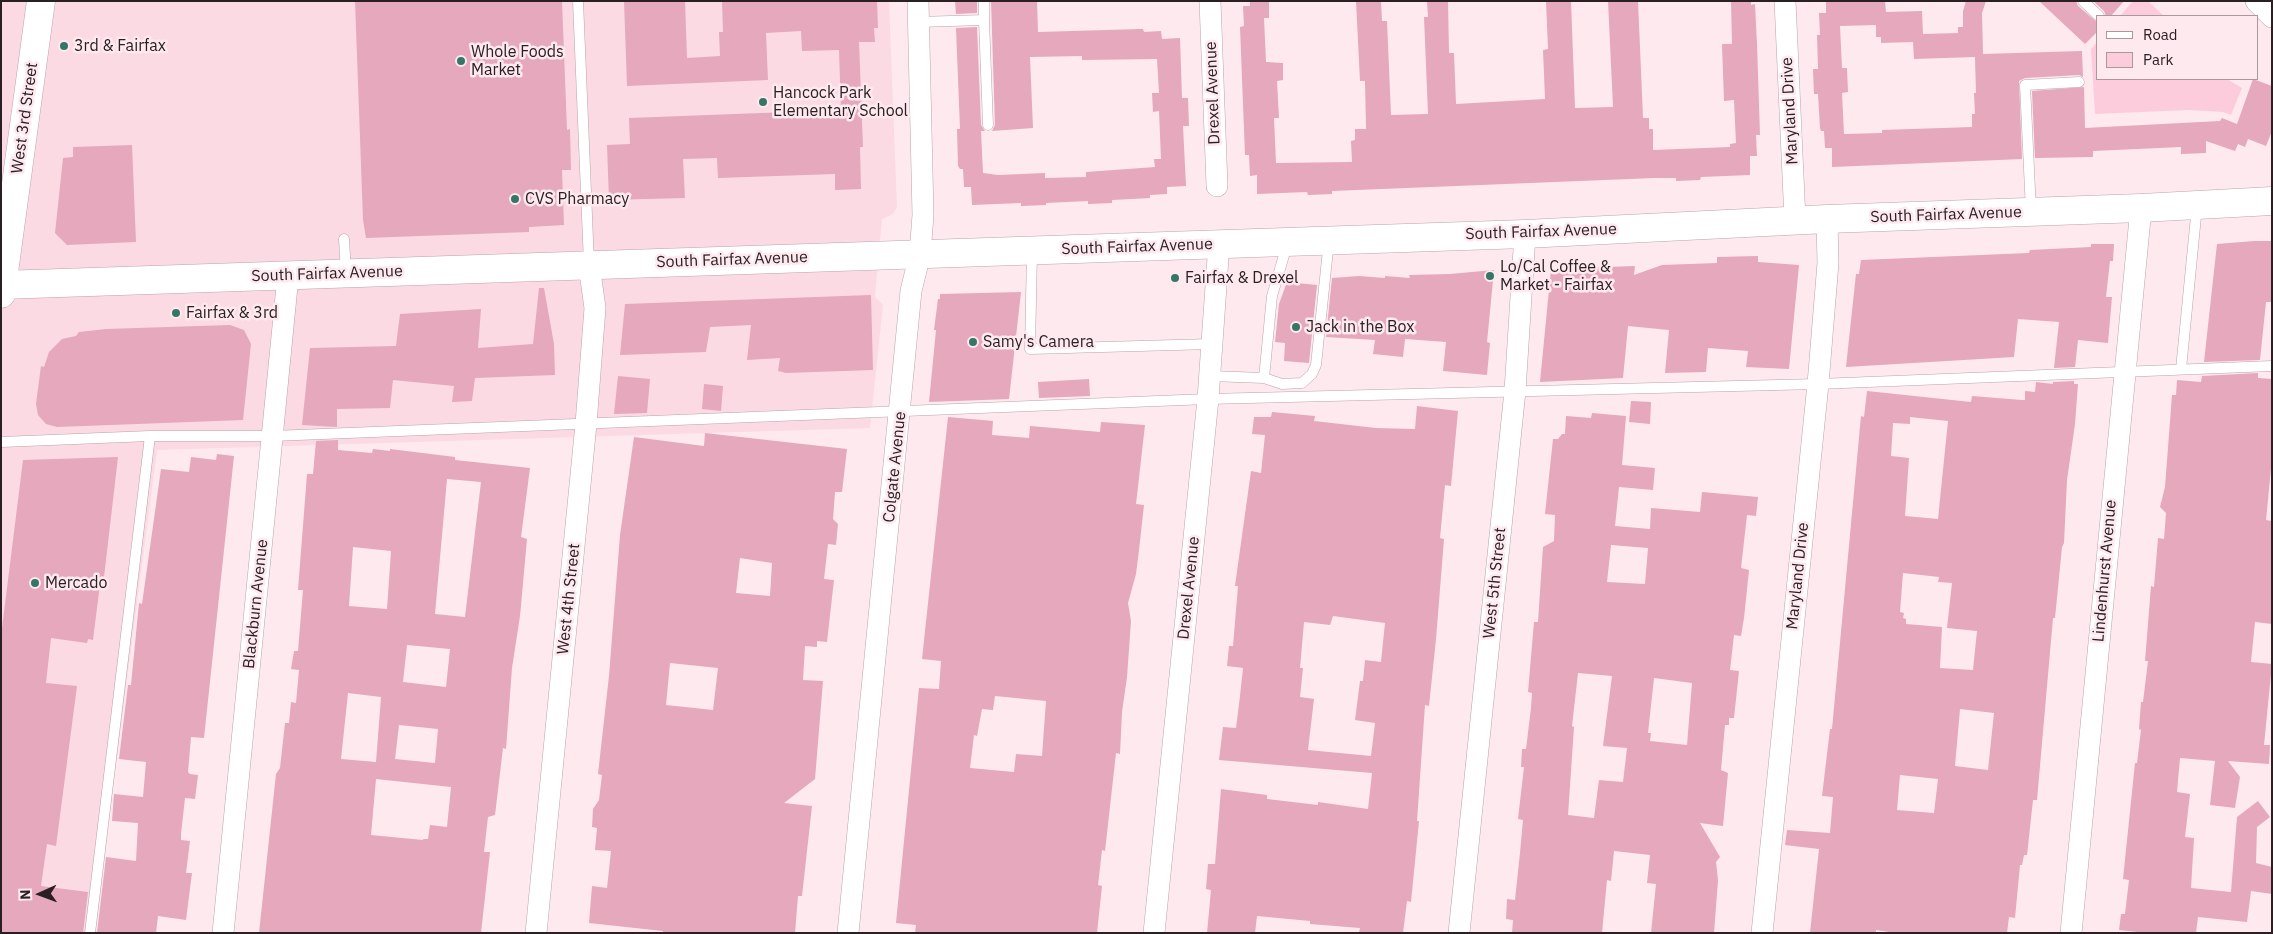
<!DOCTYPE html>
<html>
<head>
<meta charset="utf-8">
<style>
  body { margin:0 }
  #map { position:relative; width:2273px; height:934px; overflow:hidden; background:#fee9ef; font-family:"IBM Plex Sans",sans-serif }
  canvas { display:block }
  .frame { position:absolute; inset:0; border:2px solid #2a2023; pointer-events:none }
  .legend { position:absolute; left:2096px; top:15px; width:162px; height:65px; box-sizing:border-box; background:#fee9ef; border:1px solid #a9999d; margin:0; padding:6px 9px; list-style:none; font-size:15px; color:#2a2023 }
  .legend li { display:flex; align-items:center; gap:10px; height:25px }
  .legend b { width:25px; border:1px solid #a9999d }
  .north { position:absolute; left:15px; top:869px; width:50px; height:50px; -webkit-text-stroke:4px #fee9ef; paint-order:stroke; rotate:268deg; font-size:14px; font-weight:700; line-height:20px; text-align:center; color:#2a2023 }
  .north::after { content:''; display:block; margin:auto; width:18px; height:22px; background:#2a2023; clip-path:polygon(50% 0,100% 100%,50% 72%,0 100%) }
</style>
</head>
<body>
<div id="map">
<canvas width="2273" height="934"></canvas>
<div class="frame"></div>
<ul class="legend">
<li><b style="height:6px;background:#fff"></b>Road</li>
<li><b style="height:14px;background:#fdccdc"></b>Park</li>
</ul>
<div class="north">N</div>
</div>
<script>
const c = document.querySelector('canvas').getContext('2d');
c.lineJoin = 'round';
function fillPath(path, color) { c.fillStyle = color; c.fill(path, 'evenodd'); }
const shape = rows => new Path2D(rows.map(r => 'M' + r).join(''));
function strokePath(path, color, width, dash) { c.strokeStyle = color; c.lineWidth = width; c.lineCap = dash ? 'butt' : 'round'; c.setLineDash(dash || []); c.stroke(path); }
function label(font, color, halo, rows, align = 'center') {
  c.font = font + ' "IBM Plex Sans",sans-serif'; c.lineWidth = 5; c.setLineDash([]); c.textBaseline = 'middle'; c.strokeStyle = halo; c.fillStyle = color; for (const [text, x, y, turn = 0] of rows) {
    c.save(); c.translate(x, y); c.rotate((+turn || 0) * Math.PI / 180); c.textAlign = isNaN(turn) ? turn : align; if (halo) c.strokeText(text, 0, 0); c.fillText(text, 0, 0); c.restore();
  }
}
fillPath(shape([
  [1,1,889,1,897,207,893,214,882,219,875,297,883,305,870,428,157,450,94,933,1,933]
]), '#fbdae4');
fillPath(shape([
  [2133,1,2148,1,2164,16,2120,16],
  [2097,42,2097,79,2227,79,2242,88,2231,115,2223,112,2189,110,2095,114,2091,49]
]), '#fdccdc');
fillPath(shape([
  [355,1,562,1,567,130,570,129,571,170,562,170,564,225,529,227,529,232,366,238,363,220],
  [624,1,685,1,687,58,720,56,719,32,723,32,722,1,877,1,878,28,874,28,875,42,859,42,863,147,860,147,861,189,835,190,835,174,718,178,717,158,683,159,685,198,609,200,607,145,630,144,629,118,841,110,839,50,802,51,801,31,766,33,768,80,627,86],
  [955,1,977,1,977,13,956,14],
  [991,1,1037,1,1038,32,1140,29,1143,29,1144,32,1161,31,1162,39,1180,38,1182,98,1188,98,1189,126,1183,126,1186,186,1167,187,1167,194,1150,195,1150,198,1112,200,1112,203,1088,204,1088,201,1046,203,1046,205,1021,206,1021,203,972,205,971,187,964,187,963,169,960,169,958,166,957,129,960,129,956,28,977,27,981,125,985,131,981,131,983,173,998,175,1045,173,1045,178,1086,177,1086,172,1155,167,1154,159,1161,159,1159,111,1153,112,1152,93,1159,93,1157,59,1082,60,1082,56,1030,57,1033,128,992,131,995,125],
  [1250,1,1269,1,1269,18,1264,18,1266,62,1283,63,1283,80,1277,81,1279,118,1274,118,1276,163,1352,162,1351,141,1355,140,1355,129,1366,129,1365,81,1360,81,1356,1,1381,1,1382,21,1387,21,1391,115,1428,114,1424,17,1428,17,1427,1,1448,1,1449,53,1454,53,1456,104,1545,99,1543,50,1548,49,1546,1,1571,1,1575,108,1613,107,1608,1,1638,1,1643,118,1649,118,1649,129,1653,129,1653,150,1730,147,1730,144,1736,143,1734,100,1724,101,1722,44,1732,44,1731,1,1751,1,1751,5,1755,4,1757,44,1760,135,1756,135,1757,156,1750,156,1750,175,1701,177,1700,180,1676,181,1676,178,1654,178,1332,191,1332,194,1308,195,1307,192,1257,194,1257,175,1250,176,1249,155,1245,155,1240,27,1244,26,1243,6,1250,6],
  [1826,1,1885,1,1886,12,1922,11,1923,34,1958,33,1958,27,1963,27,1963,11,1966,1,1986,1,1982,13,1983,54,2082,51,2083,77,2079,75,2025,78,2019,81,2022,159,1832,167,1832,148,1825,148,1824,131,1821,131,1820,128,1818,94,1814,94,1813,69,1818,69,1817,35,1820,35,1819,13,1826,13],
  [1876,25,1876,37,1881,37,1881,43,1913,42,1914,59,1975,57,1976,93,1974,93,1975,114,1972,114,1972,127,1882,130,1882,133,1844,134,1842,93,1848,92,1847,68,1842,68,1840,26],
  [2039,1,2076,1,2078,6,2097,22,2097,32,2085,44],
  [2093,1,2124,1,2111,16,2106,16,2104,11],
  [2253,79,2272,86,2272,131,2266,146,2248,139,2245,147,2238,144,2235,151,2206,141,2206,153,2181,154,2181,147,2093,151,2093,157,2035,158,2032,91,2084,87,2085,128,2220,121,2222,118,2237,124],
  [132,145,136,242,67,245,55,233,63,158,73,157,73,147],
  [2254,241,2272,241,2272,302,2266,302,2260,360,2204,362,2217,244],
  [2091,244,2114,244,2113,261,2110,261,2106,297,2112,297,2108,343,2078,340,2075,367,2054,368,2059,322,2018,319,2014,357,1846,367,1856,274,1859,274,1861,260,2029,253,2030,250,2091,247],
  [1758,256,1758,262,1799,265,1789,369,1746,367,1748,351,1708,348,1706,372,1665,373,1669,330,1628,326,1623,378,1540,382,1551,269,1635,266,1634,275,1662,265,1717,263,1717,257],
  [1494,270,1487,342,1490,343,1487,375,1443,371,1446,342,1405,339,1403,357,1373,354,1375,340,1326,337,1332,278,1359,276,1385,278,1385,276,1410,278,1409,275,1450,274],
  [1287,282,1317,285,1309,363,1284,361,1285,343,1275,342,1279,304],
  [539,288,544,288,554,344,555,375,475,378,472,401,452,402,454,386,393,380,390,408,337,409,337,427,302,425,310,348,396,346,400,314,481,309,478,348,533,344],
  [1021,292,1009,399,929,402,936,330,934,330,938,299,940,299,940,294],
  [871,295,873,370,786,373,778,371,780,358,747,360,751,325,710,327,706,352,620,355,625,304],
  [230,325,244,330,251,344,243,420,57,427,46,424,38,415,36,404,41,366,44,367,49,352,62,339,76,336,79,332,106,329],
  [2258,373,2258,378,2272,379,2272,458,2266,520,2272,521,2272,624,2255,622,2251,662,2272,664,2264,745,2270,745,2269,764,2228,761,2240,777,2235,808,2210,805,2215,761,2180,758,2177,792,2190,794,2185,837,2194,838,2191,888,2231,892,2237,817,2258,801,2270,817,2257,827,2256,863,2272,867,2272,894,2251,891,2247,922,2198,917,2196,933,2147,933,2119,930,2121,914,2125,914,2129,880,2123,879,2135,763,2137,763,2141,730,2139,729,2141,702,2143,702,2148,661,2145,661,2151,586,2154,587,2158,538,2164,539,2166,513,2160,507,2165,487,2172,395,2176,395,2177,380,2201,382,2202,376],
  [618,376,650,379,647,413,614,414],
  [1089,379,1090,396,1039,398,1038,382],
  [2074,381,2074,384,2078,384,2075,424,2067,480,2064,543,2062,547,2055,618,2053,618,2037,800,2033,800,2027,855,2024,855,2022,865,2020,865,2015,918,2009,917,2007,933,1896,933,1876,930,1876,933,1810,933,1819,849,1785,845,1787,830,1830,833,1833,797,1822,796,1830,729,1832,729,1861,416,1864,417,1867,391,1971,402,1972,396,2022,400,2025,400,2025,391,2035,392,2036,382,2053,384,2053,382],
  [1910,417,1948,421,1938,519,1905,516,1909,458,1891,456,1893,423,1910,424],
  [1903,573,1939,577,1938,582,1952,583,1947,628,1977,631,1973,670,1940,668,1942,627,1906,624,1906,619,1903,618,1904,613,1900,612],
  [1960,709,1994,713,1988,770,1955,766],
  [1900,775,1938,779,1934,813,1897,810],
  [704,384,723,386,721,411,702,409],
  [1631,401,1651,402,1650,424,1629,422],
  [1417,406,1458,411,1451,486,1445,485,1440,538,1444,539,1436,639,1429,706,1425,705,1417,821,1419,821,1411,902,1407,901,1403,933,1359,933,1360,928,1310,924,1310,921,1257,916,1255,933,1207,933,1211,890,1206,889,1208,864,1215,864,1221,789,1267,795,1267,799,1318,805,1318,802,1368,809,1372,773,1219,760,1223,727,1236,728,1240,696,1243,668,1227,666,1229,646,1233,646,1238,586,1235,586,1251,471,1261,473,1265,435,1252,434,1254,417,1271,417,1272,412,1315,416,1314,421,1376,428,1415,429],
  [1333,616,1385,623,1381,662,1365,660,1363,681,1360,681,1355,720,1375,723,1371,756,1308,750,1314,699,1300,697,1303,668,1300,668,1304,622,1330,625],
  [1592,413,1626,416,1622,465,1655,468,1653,490,1619,487,1615,526,1650,529,1651,508,1700,512,1702,492,1758,497,1756,516,1747,515,1741,568,1749,570,1744,618,1741,636,1734,635,1730,670,1739,671,1734,718,1729,718,1729,725,1725,725,1721,770,1728,773,1723,826,1700,823,1720,857,1716,862,1718,880,1714,933,1651,933,1656,884,1647,883,1650,855,1614,851,1611,881,1607,880,1602,933,1512,933,1513,920,1506,919,1507,899,1515,900,1520,853,1523,820,1518,819,1524,767,1521,767,1522,749,1526,749,1531,708,1532,693,1528,692,1534,622,1538,622,1543,547,1554,541,1555,515,1545,514,1553,439,1558,439,1562,434,1565,434,1566,416,1591,418],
  [1611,545,1648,548,1645,584,1607,582],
  [1578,673,1612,676,1603,746,1627,748,1623,782,1599,780,1594,818,1568,815,1574,727,1572,726],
  [1654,678,1692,683,1687,745,1650,741,1651,733,1648,733],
  [948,417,993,421,992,435,1029,438,1030,426,1100,432,1101,422,1145,425,1136,504,1144,505,1139,550,1136,574,1128,603,1131,621,1127,677,1122,712,1120,754,1116,753,1105,851,1102,850,1098,885,1102,886,1097,933,915,933,916,925,896,923,919,688,939,689,941,661,922,659],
  [995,696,1046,701,1042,756,1016,754,1014,772,970,768,974,735,977,736,982,709,993,710],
  [705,433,847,449,842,492,835,492,833,519,838,524,836,545,828,544,824,579,834,580,827,642,817,641,817,647,805,646,803,680,823,681,815,779,784,803,812,806,802,896,798,896,795,933,663,933,663,931,589,923,592,886,607,888,611,851,595,850,597,828,592,827,593,809,599,800,602,775,598,774,609,676,620,535,634,437,704,446],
  [740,558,772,563,770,596,736,593],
  [670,663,718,668,713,710,666,705],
  [338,440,338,450,372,453,373,449,390,451,390,449,455,457,455,460,530,468,521,537,527,539,520,616,512,668,506,749,503,748,495,815,488,817,484,852,490,852,481,933,259,933,276,774,280,768,285,723,289,723,291,702,296,703,299,670,291,669,294,651,298,651,303,590,298,590,307,474,313,474,316,441],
  [447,479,481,482,465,617,435,614],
  [353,547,391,551,387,609,349,606],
  [407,645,450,649,446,687,403,682],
  [348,693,381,697,376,762,341,759],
  [399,725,438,729,435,763,395,759],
  [376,779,451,787,447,827,430,825,428,839,423,839,423,840,371,835],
  [217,454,234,456,204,738,191,737,188,772,190,774,198,775,195,799,185,798,181,834,181,840,190,841,186,873,192,873,186,920,158,916,156,933,97,933,106,857,136,861,138,823,112,821,114,794,143,797,146,762,119,759,128,685,131,685,139,603,142,604,161,469,189,472,191,457,216,460],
  [118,457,104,577,101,576,93,640,88,639,87,643,51,638,46,683,77,686,56,846,47,844,41,886,88,892,83,933,1,933,1,636,23,460]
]), '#e5a8bc');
const service = shape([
  [578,1,589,264],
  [984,1,984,20],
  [2083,1,2099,16],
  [918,22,984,20,988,125],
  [2031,211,2025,85,2079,82],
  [344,239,346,273],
  [1287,245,1272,296,1264,378,1282,384,1302,383,1312,374,1316,365,1329,240],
  [1032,252,1030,349,1212,344],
  [2181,369,2197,206],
  [1210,376,1264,378],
  [1,442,150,436,272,436,1208,399,1818,384,2272,366],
  [90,933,150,436]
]);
const minor = shape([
  [1210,1,1217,186],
  [1785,1,1795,220],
  [2256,1,2272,17],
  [223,933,288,276],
  [536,933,586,424,595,308,589,265],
  [848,933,911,291,920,254,923,215,918,1],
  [1154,933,1208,399,1219,244],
  [1459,933,1515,391,1525,234],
  [1762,933,1818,384,1828,263,1827,219],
  [2071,933,2141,208]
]);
const secondary = shape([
  [1,285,1525,234,1827,219,2141,208,2272,201],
  [1,294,41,1]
]);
strokePath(service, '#bba3aa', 11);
strokePath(minor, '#bba3aa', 22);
strokePath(secondary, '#bba3aa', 29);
strokePath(service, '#fff', 10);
strokePath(minor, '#fff', 21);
strokePath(secondary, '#fff', 28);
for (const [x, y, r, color] of [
  [64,46,5,"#357666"],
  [461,61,5,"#357666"],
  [763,102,5,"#357666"],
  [515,199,5,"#357666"],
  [1490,276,5,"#357666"],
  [1175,278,5,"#357666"],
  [176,313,5,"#357666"],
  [1296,327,5,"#357666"],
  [973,342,5,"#357666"],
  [35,583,5,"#357666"]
]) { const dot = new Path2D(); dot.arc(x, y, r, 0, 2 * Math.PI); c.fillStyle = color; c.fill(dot); strokePath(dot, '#fee9ef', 2); }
label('16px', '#2a2023', '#fee9ef', [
  ["3rd & Fairfax",74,46],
  ["Whole Foods",471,52],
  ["Market",471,70],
  ["Hancock Park",773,93],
  ["Elementary School",773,111],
  ["CVS Pharmacy",525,199],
  ["Lo/Cal Coffee &",1500,267],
  ["Market - Fairfax",1500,285],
  ["Fairfax & Drexel",1185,278],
  ["Fairfax & 3rd",186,313],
  ["Jack in the Box",1306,327],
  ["Samy's Camera",983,342],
  ["Mercado",45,583]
], 'left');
label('16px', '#2a2023', '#fee9ef', [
  ["Drexel Avenue",1213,93,-92],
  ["Maryland Drive",1790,111,-93],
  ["West 3rd Street",25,118,-82],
  ["South Fairfax Avenue",1946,215,-2],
  ["South Fairfax Avenue",1541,232,-2],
  ["South Fairfax Avenue",1137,247,-2],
  ["South Fairfax Avenue",732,260,-2],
  ["South Fairfax Avenue",327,274,-2],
  ["Colgate Avenue",895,467,-84],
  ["Lindenhurst Avenue",2105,571,-85],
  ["Maryland Drive",1798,576,-84],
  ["West 5th Street",1495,583,-84],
  ["Drexel Avenue",1189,588,-84],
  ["West 4th Street",569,599,-84],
  ["Blackburn Avenue",256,604,-84]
]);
</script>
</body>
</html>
